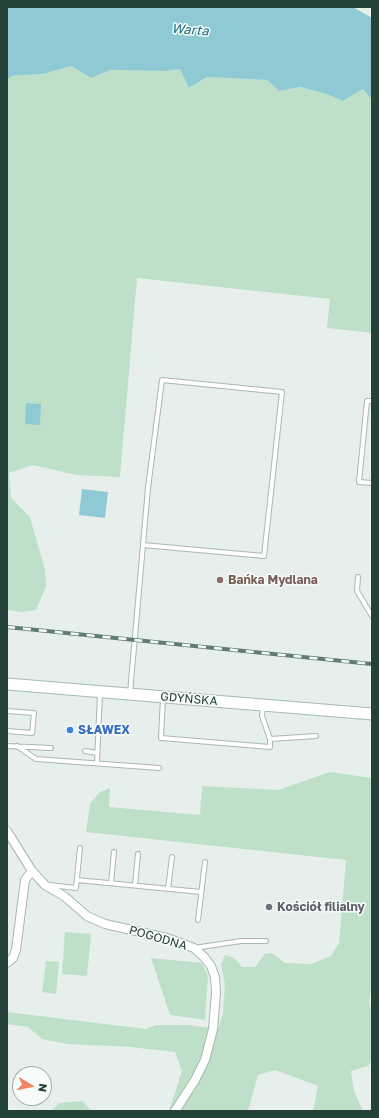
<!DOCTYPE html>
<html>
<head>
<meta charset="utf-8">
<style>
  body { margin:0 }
  #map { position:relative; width:379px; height:1118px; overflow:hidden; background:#e6efeb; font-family:"Golos Text",sans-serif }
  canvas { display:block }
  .frame { position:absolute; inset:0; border:8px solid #24423a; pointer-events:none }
  .north { position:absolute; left:12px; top:1066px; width:40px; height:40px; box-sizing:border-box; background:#f7fbf9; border:1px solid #a3b1ad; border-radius:50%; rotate:99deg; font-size:11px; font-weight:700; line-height:16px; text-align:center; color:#24423a }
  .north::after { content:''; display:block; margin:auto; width:14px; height:18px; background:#f4845f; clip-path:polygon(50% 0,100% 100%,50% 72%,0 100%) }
</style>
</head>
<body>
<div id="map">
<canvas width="379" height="1118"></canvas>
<div class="frame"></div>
<div class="north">N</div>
</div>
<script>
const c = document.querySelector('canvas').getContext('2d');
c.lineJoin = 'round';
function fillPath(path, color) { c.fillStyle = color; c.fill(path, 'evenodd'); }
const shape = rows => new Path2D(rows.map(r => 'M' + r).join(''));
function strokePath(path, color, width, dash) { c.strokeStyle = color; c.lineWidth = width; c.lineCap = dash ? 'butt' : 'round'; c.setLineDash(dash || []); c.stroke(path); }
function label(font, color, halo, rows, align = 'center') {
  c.font = font + ' "Golos Text",sans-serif'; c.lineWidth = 3; c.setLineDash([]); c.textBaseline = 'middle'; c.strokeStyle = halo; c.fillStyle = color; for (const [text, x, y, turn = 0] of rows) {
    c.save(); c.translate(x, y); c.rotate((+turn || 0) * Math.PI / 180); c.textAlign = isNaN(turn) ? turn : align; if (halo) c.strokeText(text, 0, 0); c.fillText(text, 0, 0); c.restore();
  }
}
fillPath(shape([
  [71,66,91,78,110,70,165,71,180,69,189,88,207,77,267,80,279,91,301,87,326,94,343,101,363,89,372,100,372,333,327,328,330,299,137,278,120,477,76,475,33,465,9,473,11,498,30,517,45,570,46,586,36,610,22,612,7,610,7,80,11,76,43,74],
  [330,772,372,778,372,982,369,1003,372,1014,372,1060,368,1066,351,1071,354,1091,363,1111,313,1111,318,1086,275,1070,258,1075,248,1111,171,1111,170,1108,182,1071,175,1052,130,1047,68,1044,42,1039,28,1027,7,1024,7,1012,146,1029,156,1025,188,1025,218,1029,223,1013,225,985,221,964,225,955,234,958,242,967,255,967,265,954,272,953,285,963,311,964,331,956,339,943,346,860,86,832,90,804,100,792,110,788,109,807,200,815,202,786,278,790],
  [65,932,91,934,87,976,62,974],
  [151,958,202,963,208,976,205,1020,170,1015],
  [46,961,59,962,56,994,42,992],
  [83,1101,91,1111,52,1111,59,1103]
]), '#bfe0c8');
fillPath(shape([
  [7,7,353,7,372,18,372,100,363,89,343,101,326,94,301,87,279,91,267,80,207,77,189,88,180,69,165,71,110,70,91,78,71,66,43,74,11,76,7,80],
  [26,403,41,404,40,425,25,424],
  [82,489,108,492,105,518,79,515]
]), '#8ec9d4');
const lane = shape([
  [372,401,367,401,359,482,372,483],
  [358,577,357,591,372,616],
  [130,693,148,488,162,380,282,392,264,556,143,545],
  [163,697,161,738,270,747,270,739],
  [263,706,262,716,270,739,316,736],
  [7,711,34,713,32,733,7,731],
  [7,746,51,748],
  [17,746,36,759,159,768],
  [85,751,97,753],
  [97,763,100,693],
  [77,880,201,892],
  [111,883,114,852],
  [49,885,76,888,80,848],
  [135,885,138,854],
  [168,889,172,857],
  [198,920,205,862],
  [194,948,241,941,266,941]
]);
const street = shape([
  [7,831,32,871,45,885,64,896,87,916,105,924,167,938,194,948,204,957,211,966,215,977,216,993,213,1029,205,1060,195,1080,175,1111],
  [7,963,13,958,16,950,25,880,32,871]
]);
const secondary = shape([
  [7,684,372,714]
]);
strokePath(lane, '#a8b8b2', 6);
strokePath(street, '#a8b8b2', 10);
strokePath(secondary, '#a4bbb3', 13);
strokePath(lane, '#fff', 4);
strokePath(street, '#fff', 8);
strokePath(secondary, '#fff', 11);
const rail = shape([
  [7,627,372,664]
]);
strokePath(rail, '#5f7d75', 4);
strokePath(rail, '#f7fbf9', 2.5, [8]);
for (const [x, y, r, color] of [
  [220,580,4,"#8d6e63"],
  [70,730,4,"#3f7fe0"],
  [269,907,4,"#6b7280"]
]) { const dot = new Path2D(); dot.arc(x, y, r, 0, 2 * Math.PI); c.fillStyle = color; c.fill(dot); strokePath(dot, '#f7fbf9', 1.5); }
label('bold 12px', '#785e54', '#f7fbf9', [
  ["Bańka Mydlana",228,580]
], 'left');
label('12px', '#24423a', '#f7fbf9', [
  ["GDYŃSKA",189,699,5],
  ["POGODNA",158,938,16]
]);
label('bold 12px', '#366cbe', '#f7fbf9', [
  ["SŁAWEX",78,730]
], 'left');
label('bold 12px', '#5b616d', '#f7fbf9', [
  ["Kościół filialny",277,907]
], 'left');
label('italic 13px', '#1c6f80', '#f7fbf9', [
  ["Warta",190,30,4]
]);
</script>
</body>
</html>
